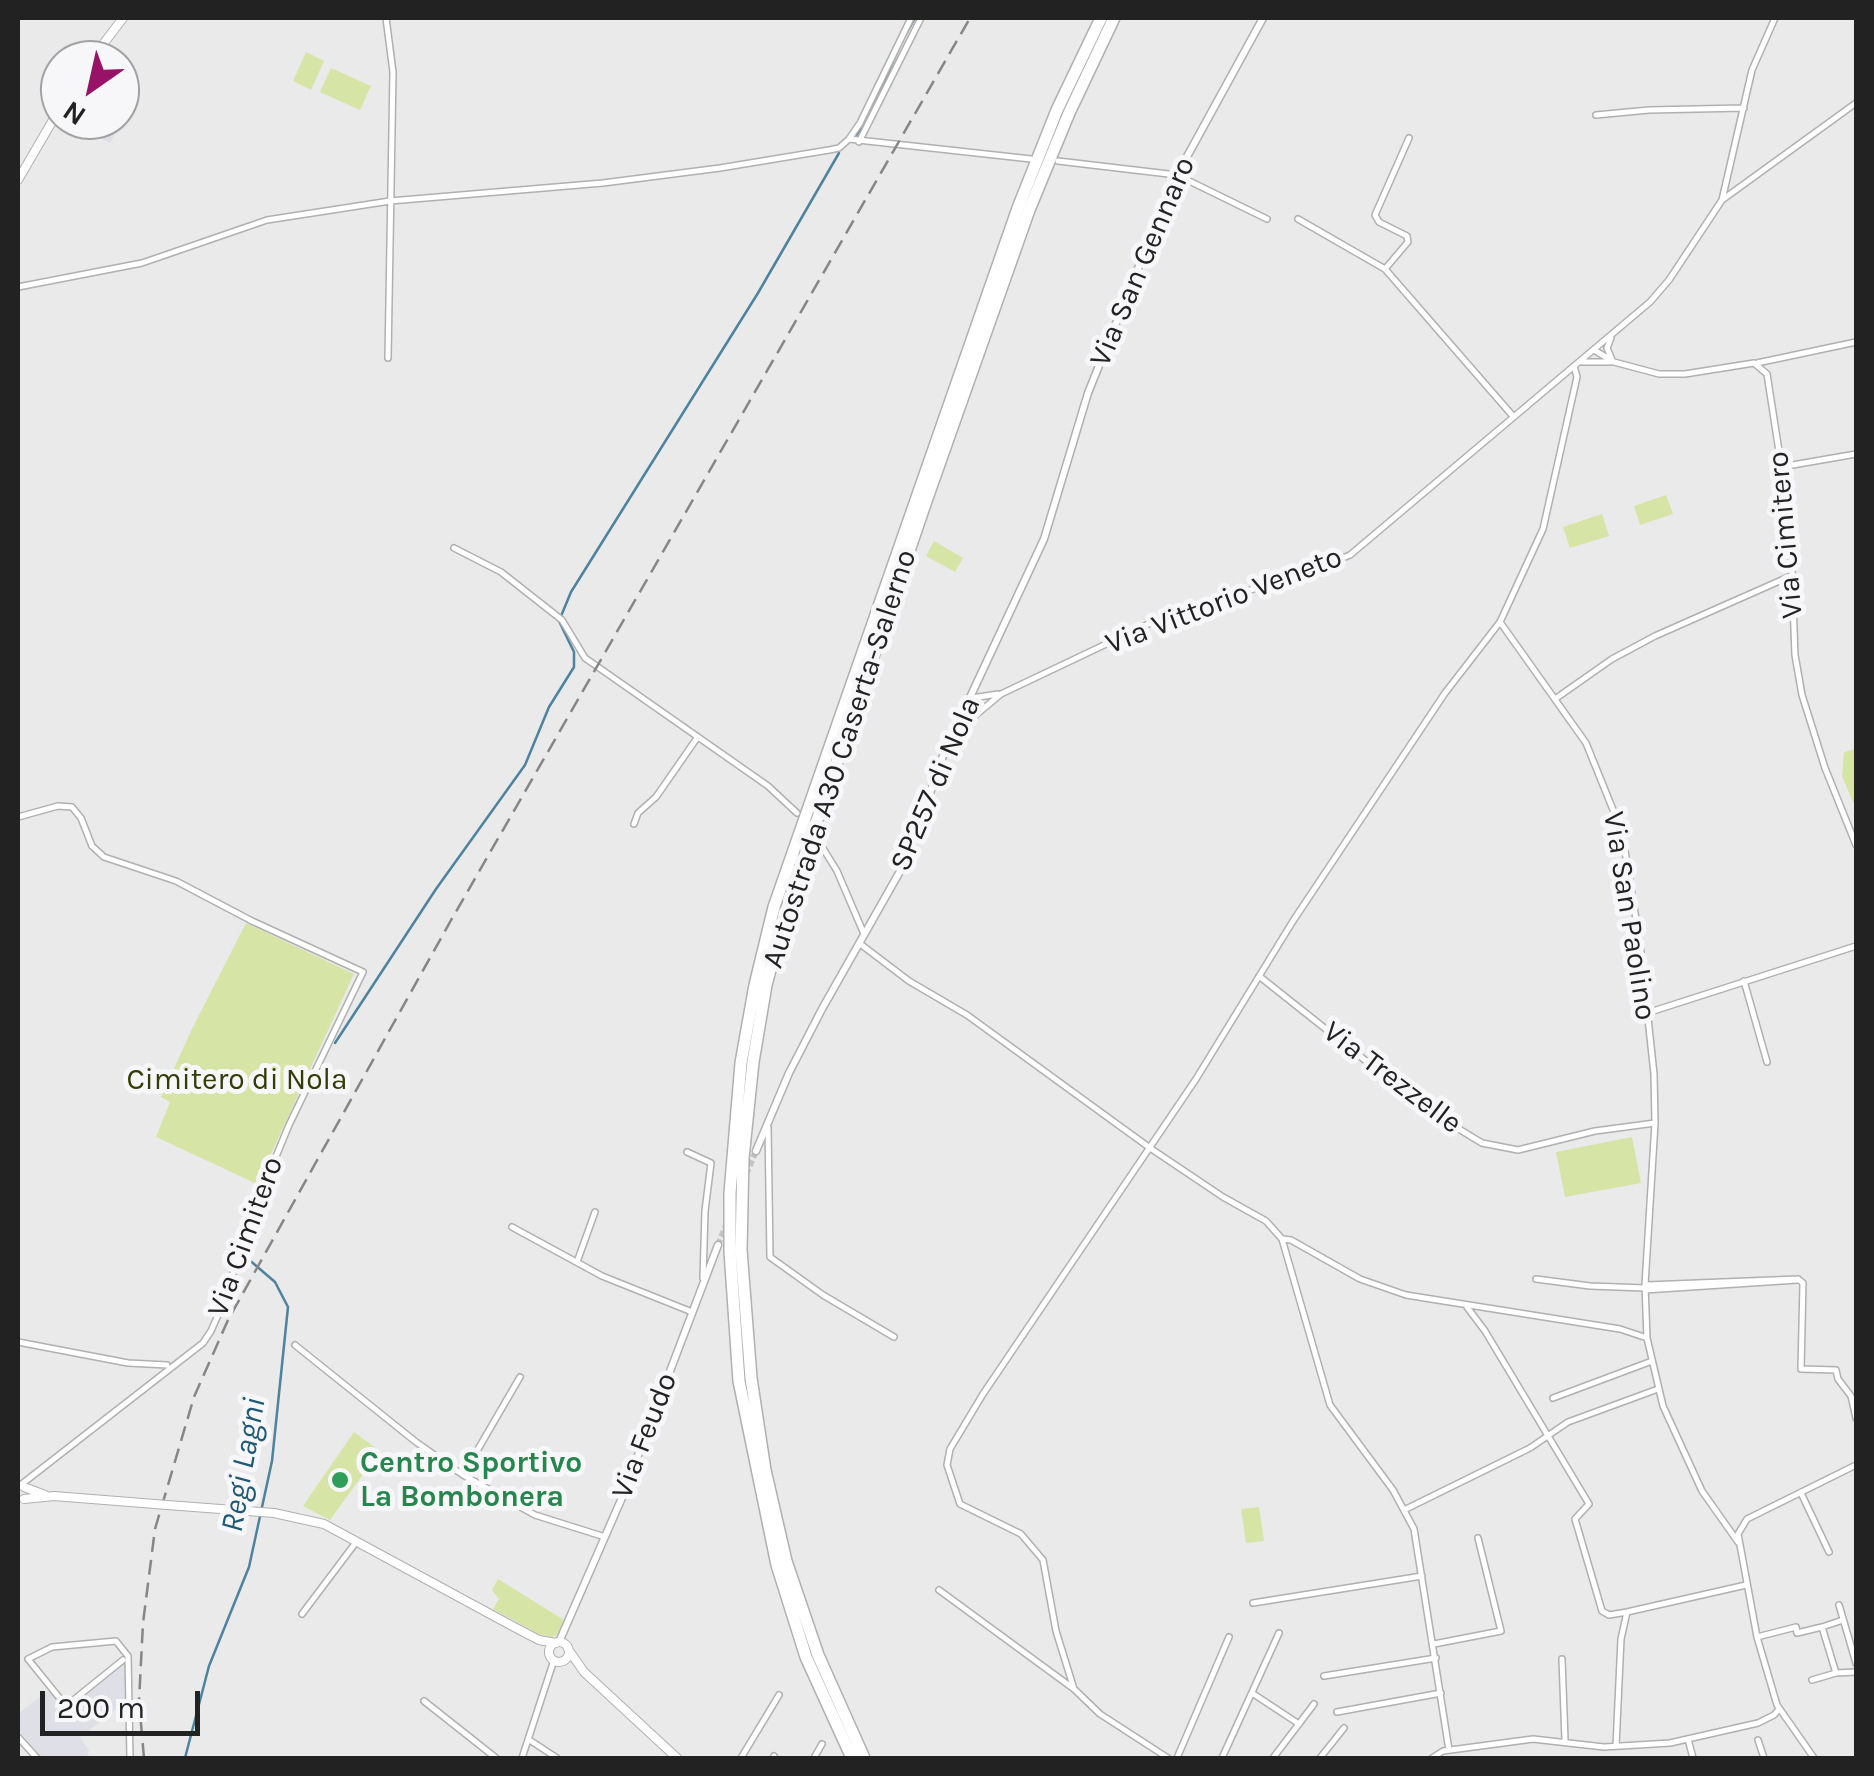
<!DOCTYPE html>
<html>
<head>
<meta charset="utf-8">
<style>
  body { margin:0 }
  #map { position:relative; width:1874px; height:1776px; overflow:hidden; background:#eaeaeb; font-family:Karla,sans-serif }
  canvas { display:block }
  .frame { position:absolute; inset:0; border:20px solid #222; pointer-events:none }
  .north { position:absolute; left:40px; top:40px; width:100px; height:100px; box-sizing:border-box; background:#f7f7f9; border:2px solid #a2a2a3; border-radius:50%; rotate:214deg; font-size:28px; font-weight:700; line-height:40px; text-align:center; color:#222 }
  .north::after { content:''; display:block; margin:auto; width:35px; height:45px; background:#981267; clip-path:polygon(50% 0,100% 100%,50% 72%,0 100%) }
  .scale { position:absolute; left:40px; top:1691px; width:160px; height:45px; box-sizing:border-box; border:5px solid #222; border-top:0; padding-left:12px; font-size:30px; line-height:35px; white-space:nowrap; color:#222; -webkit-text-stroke:8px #f7f7f9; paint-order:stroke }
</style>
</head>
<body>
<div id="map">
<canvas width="1874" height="1776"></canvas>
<div class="frame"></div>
<div class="north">N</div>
<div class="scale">200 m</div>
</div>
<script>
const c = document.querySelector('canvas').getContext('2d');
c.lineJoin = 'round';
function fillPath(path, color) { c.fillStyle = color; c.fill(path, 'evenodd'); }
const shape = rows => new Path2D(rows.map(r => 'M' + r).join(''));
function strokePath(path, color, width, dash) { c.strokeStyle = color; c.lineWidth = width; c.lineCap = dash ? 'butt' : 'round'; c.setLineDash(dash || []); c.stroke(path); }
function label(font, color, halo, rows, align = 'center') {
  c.font = font + ' Karla,sans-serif'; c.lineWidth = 10; c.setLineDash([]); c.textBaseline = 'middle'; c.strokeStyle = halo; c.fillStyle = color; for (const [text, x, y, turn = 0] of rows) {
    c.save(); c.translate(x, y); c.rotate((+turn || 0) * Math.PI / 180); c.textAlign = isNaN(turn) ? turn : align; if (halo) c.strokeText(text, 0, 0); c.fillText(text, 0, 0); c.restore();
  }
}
fillPath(shape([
  [120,98,131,104,110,143,67,120,120,120],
  [126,1661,126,1702,80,1737,89,1751,88,1755,84,1758,42,1758,18,1729,18,1714,50,1689,65,1710]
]), '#dfdfe8');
fillPath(shape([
  [306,52,324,61,311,90,293,81],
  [331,68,371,86,360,110,320,92],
  [1666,495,1673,514,1640,525,1634,506],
  [1602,514,1609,536,1570,548,1563,527],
  [934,541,963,558,955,572,926,556],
  [1856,749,1856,809,1842,776,1844,752],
  [246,923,354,974,257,1184,156,1137,170,1102,161,1097,192,1029],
  [1632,1137,1641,1183,1565,1197,1556,1152],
  [354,1432,380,1451,330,1520,303,1506],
  [1259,1507,1264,1541,1246,1543,1241,1509],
  [498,1579,564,1620,558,1634,552,1637,539,1634,493,1609,499,1599,492,1590]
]), '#d6e4a6');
strokePath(shape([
  [906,34,915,18],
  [872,111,900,45],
  [855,137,868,118],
  [335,1043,436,889,525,765,549,707,574,667,574,652,559,621,571,592,758,293,839,153],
  [185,1758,209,1666,249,1567,272,1461,288,1307,275,1282,247,1258,248,1245,269,1189]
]), '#4d839e', 2.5);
strokePath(shape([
  [746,1174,756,1151],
  [718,1245,727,1223]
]), '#c2c2c3', 6, [6, 3]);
const minor = shape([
  [386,18,393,72,388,358],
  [1596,115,1649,110,1744,108],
  [849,139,860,123,911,18],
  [859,142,921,18],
  [1058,161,1177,175,1267,219],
  [1722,200,1752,70,1775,18],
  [1298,219,1385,269,1512,415],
  [1385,269,1408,242,1407,236,1379,222,1375,215,1409,138],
  [18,287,142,263,267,220,390,201,603,183,720,168,829,150,839,148,849,139,1031,159],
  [1611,338,1607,348,1612,360],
  [1594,350,1614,362,1659,374,1685,374,1754,363,1767,374,1790,522,1795,655,1802,695,1825,768,1856,845],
  [1582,362,1611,362],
  [1757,363,1856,342],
  [1781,467,1856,454],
  [454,548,501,572,562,620,585,658,768,786,797,813],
  [1500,622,1586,743,1622,832,1640,944,1654,1074,1655,1123,1645,1285,1647,1338,1663,1406,1702,1491,1738,1542],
  [972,698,998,694],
  [1555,699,1612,659,1655,636,1793,575],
  [953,734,1001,694,1163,617,1305,573,1350,555,1650,302,1669,280,1722,200,1856,103],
  [18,817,58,806,72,807,81,818,92,846,104,857,176,881,252,921,363,972,289,1125,241,1241,229,1290,211,1331,203,1343,18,1487],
  [634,824,638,813,656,797,697,738],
  [816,837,837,871,864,934],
  [859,943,909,981,967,1015,1150,1148,1223,1197,1266,1221,1282,1239,1330,1405,1393,1490,1414,1529,1449,1750],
  [1259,976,1429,1111,1482,1143,1518,1150,1595,1131,1655,1123],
  [1744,981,1767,1062],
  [1647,1013,1856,946],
  [768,1127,770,1257,823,1295,894,1337],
  [687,1152,711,1163,705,1211,703,1278],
  [512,1227,602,1276,692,1312],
  [1283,1239,1291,1240,1360,1279,1406,1295,1620,1329,1647,1338],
  [577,1262,595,1212],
  [1536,1279,1590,1286,1645,1288],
  [1798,1279,1803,1283,1801,1369,1836,1370,1838,1379,1851,1396,1856,1418],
  [1647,1285,1798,1279],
  [1645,1290,1797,1280],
  [1467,1307,1485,1331,1589,1504,1575,1519,1602,1611,1609,1615,1627,1612],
  [18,1342,128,1363,167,1365],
  [295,1345,416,1442,463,1475,535,1515,605,1537],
  [1553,1398,1652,1361],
  [463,1475,520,1377],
  [1801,1493,1829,1552],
  [1404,1510,1530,1448,1568,1422,1658,1389],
  [939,1590,1074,1689],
  [1253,1603,1422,1576],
  [1839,1605,1856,1663],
  [302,1614,357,1541],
  [1822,1627,1843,1620],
  [1757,1637,1796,1627,1797,1633,1822,1627,1836,1673],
  [1434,1644,1501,1631,1478,1538],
  [1562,1659,1565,1740],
  [123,1660,66,1706,28,1659,52,1647,116,1641,128,1656,130,1758],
  [1324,1676,1436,1658],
  [1812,1680,1836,1673,1856,1672],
  [1252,1693,1299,1724],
  [424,1701,496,1758],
  [1337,1712,1441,1693],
  [18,1737,37,1758],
  [1688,1739,1693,1758],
  [1758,1740,1764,1758],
  [531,1741,557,1758],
  [1616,1746,1621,1639,1627,1612,1746,1585],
  [522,1758,554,1660],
  [741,1758,779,1695],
  [773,1758,774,1756],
  [814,1758,822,1744],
  [1168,1758,1100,1714,1074,1689,1056,1631,1043,1560,1021,1534,960,1504,947,1465,950,1449,983,1394,1196,1079,1293,921,1445,693,1500,622,1543,529,1577,377,1574,366],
  [1177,1758,1229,1637],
  [1222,1758,1279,1633],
  [1273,1758,1314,1704],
  [1320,1758,1344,1728],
  [1432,1758,1443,1751,1533,1739,1604,1747,1670,1743,1758,1723,1774,1715,1779,1709],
  [1814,1758,1777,1705,1757,1637,1738,1534,1747,1519,1856,1465]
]);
const tertiary = shape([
  [756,1151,789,1073,822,1009,907,859,944,753,1044,539,1088,393,1172,184,1263,18],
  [559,1642,621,1500,718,1245]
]);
const secondary = shape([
  [91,60,123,18],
  [18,180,60,108],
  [24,1487,45,1495],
  [24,1499,54,1496,155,1504],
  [167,1505,274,1513,324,1524,516,1628,539,1640,556,1643],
  '549 1652a10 10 0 1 1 20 0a10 10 0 1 1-20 0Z',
  [568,1649,584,1672,677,1758]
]);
const motorway = shape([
  [852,1758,806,1657,777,1565,739,1381,730,1251,730,1193,741,1063,755,985,774,907,1018,208,1057,110,1101,18],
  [864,1758,818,1655,786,1561,765,1470,751,1378,741,1250,743,1158,753,1062,766,985,786,911,925,504,1029,210,1069,113,1114,18]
]);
strokePath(minor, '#b0b0b1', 8);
strokePath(tertiary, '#b0b0b1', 9);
strokePath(secondary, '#b0b0b1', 10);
strokePath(motorway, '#b0b0b1', 14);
strokePath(minor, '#fff', 5);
strokePath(tertiary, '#fff', 6);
strokePath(secondary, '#fff', 8);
strokePath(motorway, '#fff', 11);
strokePath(shape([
  [144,1758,139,1701,143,1623,155,1529,194,1397,228,1320,450,922,970,18]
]), '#868687', 2.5, [15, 8]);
const secondaryBridge = shape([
  [155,1504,167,1505]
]);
strokePath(secondaryBridge, '#b0b0b1', 10, []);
strokePath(secondaryBridge, '#fff', 8);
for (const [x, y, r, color] of [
  [340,1480,10,"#2e9e5b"]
]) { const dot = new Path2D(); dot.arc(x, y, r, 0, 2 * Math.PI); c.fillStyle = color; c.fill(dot); strokePath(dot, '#f7f7f9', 4); }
label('30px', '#222', '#f7f7f9', [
  ["Via San Gennaro",1143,262,-67],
  ["Via Cimitero",1786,535,-95],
  ["Via Vittorio Veneto",1224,601,-21],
  ["Autostrada A30 Caserta-Salerno",840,759,-72],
  ["SP257 di Nola",936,784,-67],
  ["Via San Paolino",1629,916,81],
  ["Via Trezzelle",1392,1078,37],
  ["Via Cimitero",246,1237,-70],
  ["Via Feudo",645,1436,-69]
]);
label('30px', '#343c05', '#f7f7f9', [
  ["Cimitero di Nola",237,1080]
]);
label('bold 30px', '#27864d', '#f7f7f9', [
  ["Centro Sportivo",360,1463],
  ["La Bombonera",360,1497]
], 'left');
label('italic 32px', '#1f5975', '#f7f7f9', [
  ["Regi Lagni",244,1465,-80]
]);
</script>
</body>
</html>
